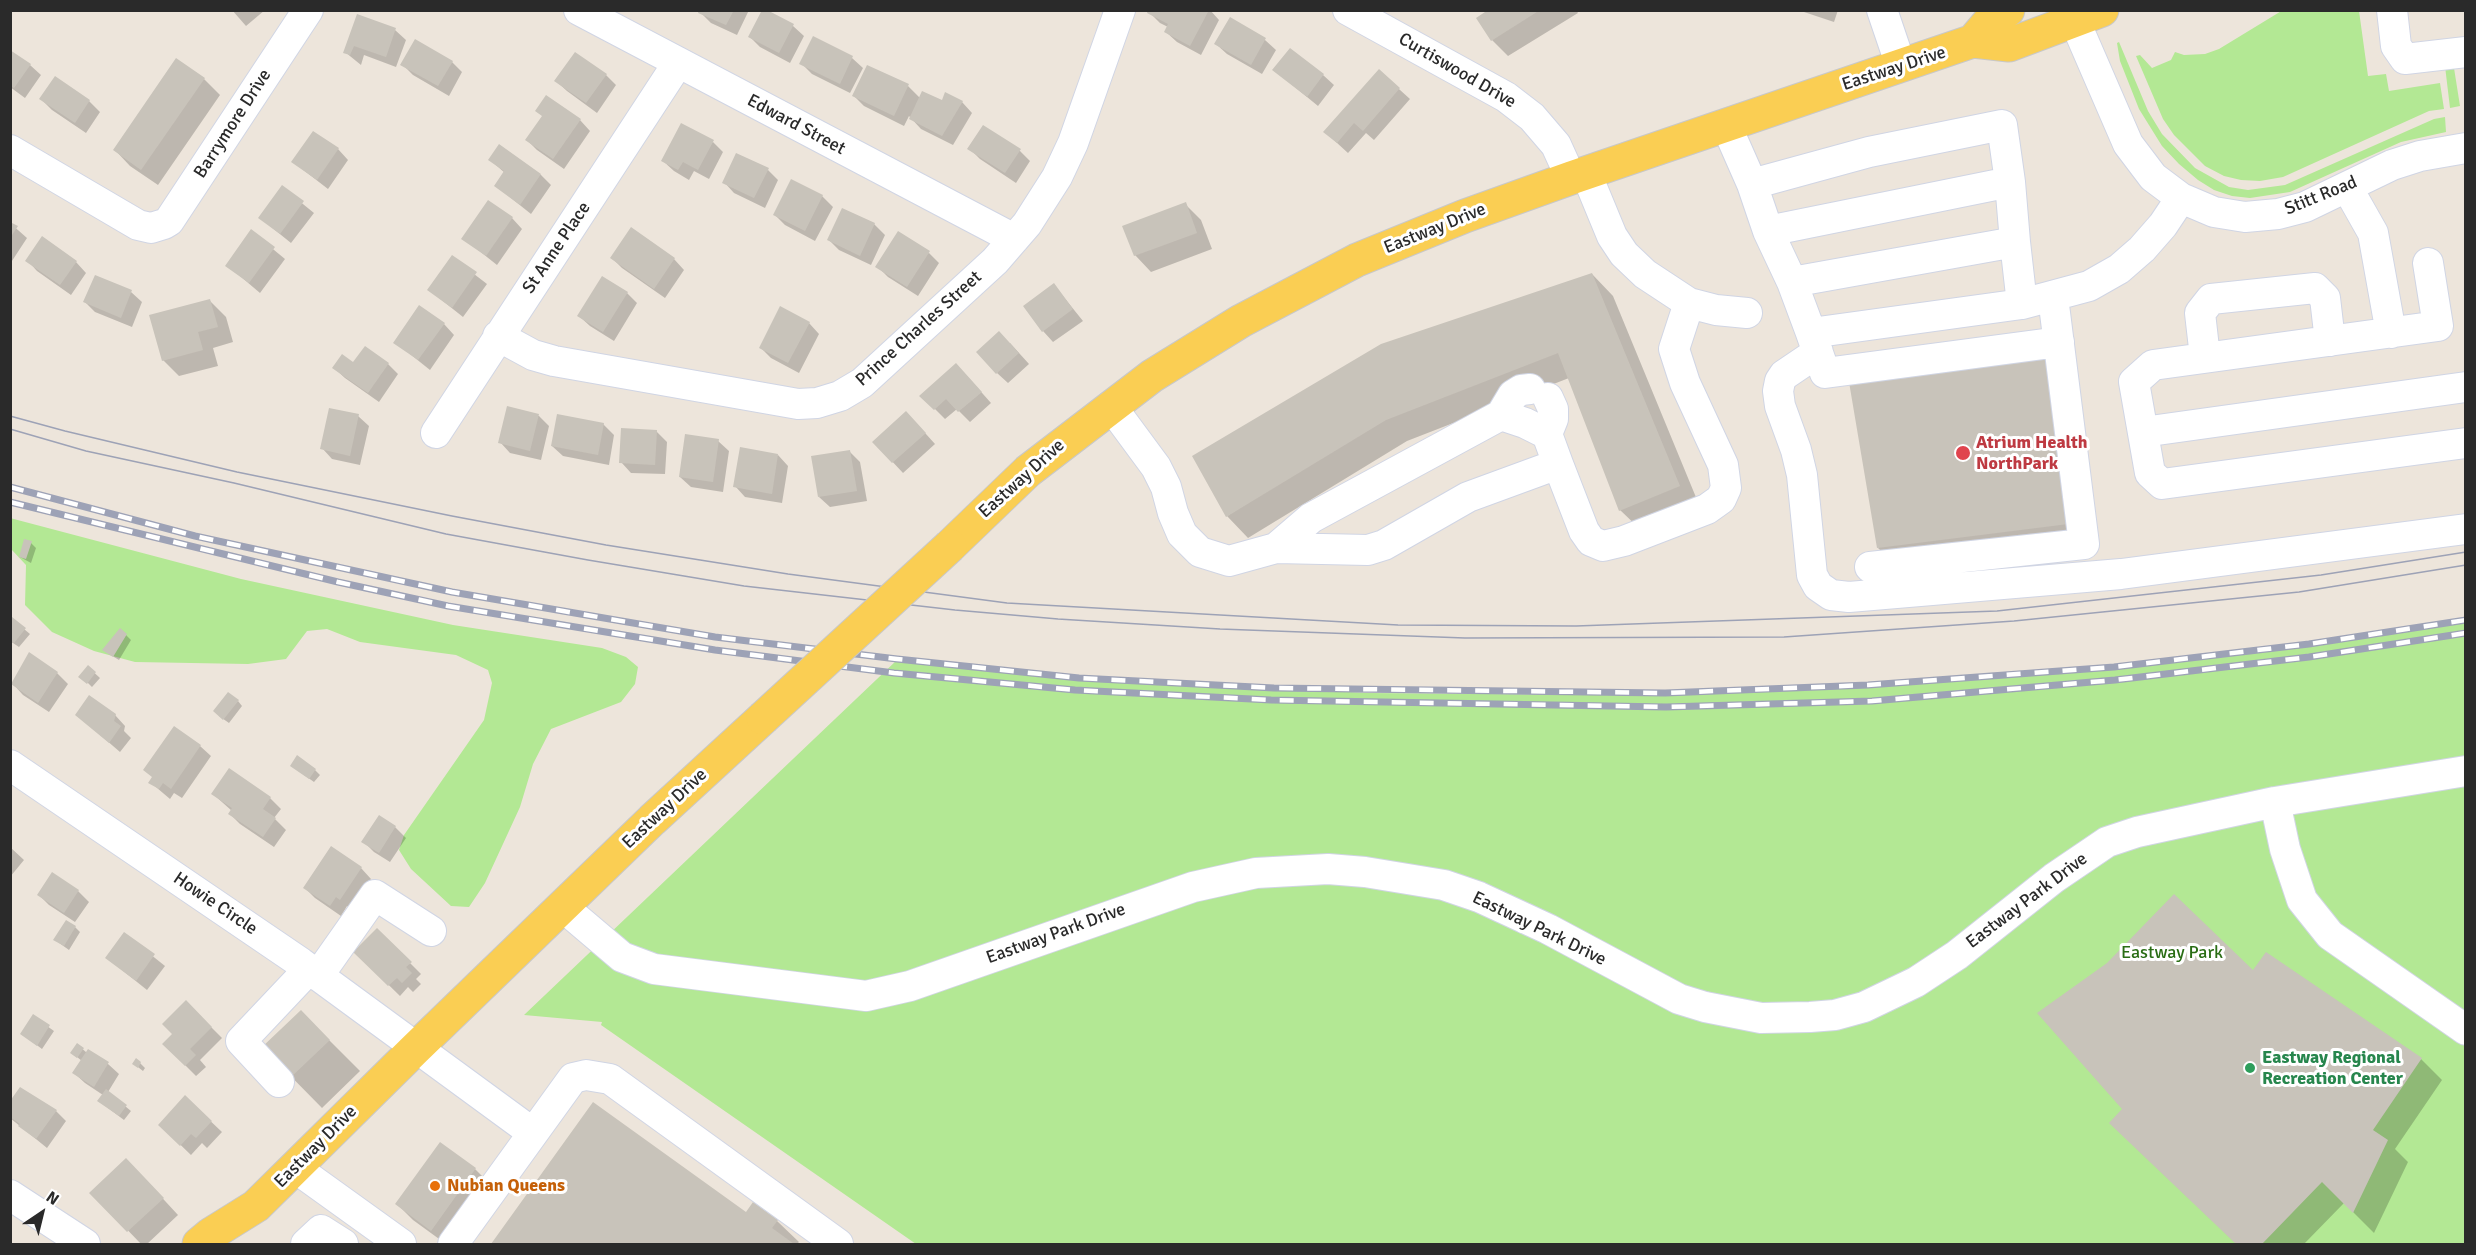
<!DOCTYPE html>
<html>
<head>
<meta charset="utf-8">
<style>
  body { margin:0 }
  #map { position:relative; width:2476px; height:1255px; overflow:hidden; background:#ede5db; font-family:Signika,sans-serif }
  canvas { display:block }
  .frame { position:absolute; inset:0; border:12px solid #2a2a2a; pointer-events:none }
  .north { position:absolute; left:12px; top:1183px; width:60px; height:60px; -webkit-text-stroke:4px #fff; paint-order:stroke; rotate:35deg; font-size:16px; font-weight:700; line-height:24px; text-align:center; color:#2a2a2a }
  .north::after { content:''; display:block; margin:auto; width:21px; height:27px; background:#2a2a2a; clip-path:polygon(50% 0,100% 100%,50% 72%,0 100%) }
</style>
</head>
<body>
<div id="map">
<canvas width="2476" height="1255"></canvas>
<div class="frame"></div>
<div class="north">N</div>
</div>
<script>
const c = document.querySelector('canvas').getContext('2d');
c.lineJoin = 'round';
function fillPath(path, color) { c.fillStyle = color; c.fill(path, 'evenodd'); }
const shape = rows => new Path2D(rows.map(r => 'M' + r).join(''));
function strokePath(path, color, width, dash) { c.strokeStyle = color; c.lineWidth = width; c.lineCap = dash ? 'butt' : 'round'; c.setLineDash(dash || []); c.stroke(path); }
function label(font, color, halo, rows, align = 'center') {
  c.font = font + ' Signika,sans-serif'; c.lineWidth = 6; c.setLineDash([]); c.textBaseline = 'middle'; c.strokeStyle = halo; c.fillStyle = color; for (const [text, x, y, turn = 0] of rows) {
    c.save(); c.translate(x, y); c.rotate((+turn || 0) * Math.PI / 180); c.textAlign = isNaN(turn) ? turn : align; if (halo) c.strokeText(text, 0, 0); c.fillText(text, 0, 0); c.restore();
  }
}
fillPath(shape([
  [2283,10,2359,11,2368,76,2386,74,2389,91,2440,83,2444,109,2429,111,2283,177,2260,181,2241,180,2224,176,2205,166,2174,135,2163,119,2136,56,2140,55,2152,68,2171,60,2175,52,2184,55,2205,54,2219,49],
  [2119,42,2148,111,2162,134,2195,168,2229,187,2248,190,2285,185,2434,119,2445,117,2446,132,2401,142,2290,192,2250,198,2232,196,2214,190,2198,180,2179,164,2162,146,2139,109,2120,61,2117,43],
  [2445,66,2454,68,2460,106,2450,108],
  [10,518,241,579,453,625,602,648,626,657,638,667,635,684,621,702,551,729,533,764,520,807,485,883,469,907,451,906,411,869,399,850,404,835,484,720,492,683,488,670,456,655,360,642,327,629,307,631,286,659,248,664,135,662,94,651,52,632,25,605,26,565,11,549],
  [2465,620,2465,1244,916,1244,601,1025,602,1022,524,1015,897,660,1133,681,1369,693,1605,695,1841,688,2021,675,2304,645]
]), '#b3e894');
fillPath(shape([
  [232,10,265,10,246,26],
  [701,10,749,10,737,35,711,23,700,12],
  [763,10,793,26,804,36,790,63,760,47,750,37],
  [1150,10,1210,10,1219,20,1201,55,1177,42,1166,32,1168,27,1160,23,1149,12],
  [1491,10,1576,10,1578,13,1508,56,1492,40],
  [1798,10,1838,10,1834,22],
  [358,16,395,30,406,40,396,67,364,55,361,65,345,52],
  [1230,19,1265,40,1276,50,1262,74,1227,54,1216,44],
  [814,38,852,58,863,68,850,93,812,74,801,63],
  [10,52,30,65,41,75,25,98,10,87],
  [452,62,462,72,449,96,413,75,402,64],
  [1274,70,1323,75,1334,85,1318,106],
  [1379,71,1410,99,1374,140,1366,133,1348,153,1325,132],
  [606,75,616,85,597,113,567,91,556,81],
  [55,78,89,101,100,112,86,133,52,110,41,99],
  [204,79,220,95,158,185,130,166,115,150],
  [908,86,920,98,962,102,972,113,953,145,921,129,909,116,904,126,864,106,854,96],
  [580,120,590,131,564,169,537,150,527,140],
  [713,142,723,152,709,179,694,171,689,180,674,171,663,161],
  [499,146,541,175,551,185,531,214,496,186,505,173,490,160],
  [969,148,1020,151,1030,161,1016,183,980,159],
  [338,149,348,160,328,189,293,162],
  [768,170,778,180,765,208,734,193,724,182],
  [282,187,314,213,291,243,260,218],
  [822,196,833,207,815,241,785,225,774,214],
  [1185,204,1201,220,1212,249,1151,272,1135,255],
  [843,210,874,224,885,235,871,265,839,250,829,240],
  [512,218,522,229,497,265,463,238],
  [10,223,27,238,10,264],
  [251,231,285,259,260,293,227,265],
  [929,253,939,263,918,296,888,277,877,266],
  [452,257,487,284,463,317,429,290],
  [611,257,674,259,684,270,665,298,622,268],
  [27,260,76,262,86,273,71,295,37,271],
  [1592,274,1613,296,1700,507,1642,531,1620,510,1569,378,1407,441,1248,538,1227,516],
  [95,277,131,292,142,302,132,327,95,312,85,302],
  [1054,285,1083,321,1053,342,1043,331],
  [627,293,637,303,614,341,590,326,579,316],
  [210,301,226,317,233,342,213,348,218,366,179,376,163,360],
  [809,323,819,334,799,373,771,358,761,348],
  [444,324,454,335,430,370,395,342],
  [1010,343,1029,364,1008,383,997,373],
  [2048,355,2097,544,1900,569,1878,548],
  [354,364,388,364,398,374,379,402,345,378,334,368],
  [967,376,991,403,970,422,957,409,945,419,922,396],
  [508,408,539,416,549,426,541,460,510,453,500,442],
  [358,416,369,426,360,465,332,459,322,448],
  [603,424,614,435,609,465,563,456,552,446],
  [917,424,935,444,903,473,874,442],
  [656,431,667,442,665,474,631,473,621,462],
  [718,441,729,451,723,492,691,487,680,477],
  [849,451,860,462,867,501,830,507,819,497],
  [778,455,788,466,782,503,745,497,735,486],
  [31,543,36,548,31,563,20,557],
  [12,619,30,634,19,647,10,641],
  [126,635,131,640,119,660,109,654],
  [30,654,57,673,68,684,49,712,23,695,13,684],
  [88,667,100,678,92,687,81,676],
  [238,701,242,706,229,723,219,716],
  [77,715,115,715,125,726,124,731,131,738,120,752],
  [174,728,200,746,211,756,182,798,174,793,170,799,150,782],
  [297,770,315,770,320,775,314,782],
  [213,794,270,798,281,809,274,818,286,830,274,847,240,824,230,814,232,811],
  [379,817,395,827,406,838,390,862,374,852,363,841],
  [10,847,24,860,10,877],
  [361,868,371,879,351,909,347,906,341,916,315,898,305,888],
  [78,891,89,902,75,922,49,905,39,895],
  [75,927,80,932,69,950,55,940],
  [377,930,421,974,416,979,421,984,413,992,408,987,400,996,355,952],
  [125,934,165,966,147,990,107,958],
  [2253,972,2421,1059,2442,1080,2395,1149,2408,1162,2374,1233,2344,1203,2304,1244,2237,1244,2132,1144],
  [186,1002,222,1038,200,1060,206,1067,196,1076,164,1044,174,1034],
  [301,1012,360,1071,322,1108,263,1048],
  [33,1016,54,1031,42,1049,22,1034],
  [78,1045,87,1053,89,1051,108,1064,119,1074,108,1092,131,1111,124,1120,104,1105,103,1095,85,1083,74,1073,82,1061,77,1057],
  [140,1063,145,1068,143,1071,134,1064],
  [185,1097,222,1132,207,1148,202,1143,191,1155,160,1125],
  [10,1104,56,1111,66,1121,47,1148,10,1118],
  [594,1104,747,1214,777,1221,799,1242,797,1244,493,1244],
  [475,1169,491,1185,446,1244,413,1220,397,1204],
  [142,1176,178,1215,147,1244,141,1244,92,1193]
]), '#0003');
fillPath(shape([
  [699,10,734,10,726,25,698,13],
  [762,10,767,10,794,24,779,53,748,37],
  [1148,10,1209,10,1190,46,1164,32,1168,24,1147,13],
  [1488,10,1540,10,1491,41,1476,18],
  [357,14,396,28,386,57,354,46,350,55,343,53],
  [1230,17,1266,38,1251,65,1214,44],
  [813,36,853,56,840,84,799,64],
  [415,39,453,61,438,86,400,65],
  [1290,48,1324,74,1307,97,1272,70],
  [10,50,31,64,14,88,10,86],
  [575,52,607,74,586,103,554,81],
  [176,58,205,78,141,170,113,150],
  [867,65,909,84,894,116,852,96],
  [1379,69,1400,88,1363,131,1354,123,1337,143,1323,132],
  [55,76,90,100,75,123,39,99],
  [922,91,942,100,945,92,963,101,942,136,909,119],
  [546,95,581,119,553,159,525,140,542,116,535,111],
  [681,123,714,140,698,170,683,162,678,170,661,161],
  [983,125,1021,149,1005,173,967,149],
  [313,131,339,148,317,180,291,162],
  [499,144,541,174,520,205,494,186,504,171,488,160],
  [736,153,769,168,754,198,722,183],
  [791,179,823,195,805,231,773,215],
  [282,185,304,201,280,234,258,218],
  [488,200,513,217,486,256,461,239],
  [1186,202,1197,233,1134,256,1122,226],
  [842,208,875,223,860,256,827,240],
  [10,222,18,226,10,238],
  [631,227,675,258,654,289,610,258],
  [251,229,275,247,249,283,225,266],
  [898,231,930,251,907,287,875,267],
  [42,236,77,261,60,285,25,261],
  [452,255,477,272,452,308,427,290],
  [1592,273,1680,486,1619,511,1558,353,1386,420,1226,517,1192,456,1381,344],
  [95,275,132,290,121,318,83,302],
  [602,276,628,292,603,332,577,316],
  [1054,283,1073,309,1042,332,1023,306],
  [210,299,218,327,198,332,203,350,162,361,149,315],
  [419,305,445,323,418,360,393,343],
  [780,306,810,322,788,363,759,348],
  [999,331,1019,353,996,374,976,352],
  [365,346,389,363,368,393,332,368,342,354,353,362],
  [2048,353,2076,523,1877,548,1849,382],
  [956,363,982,392,958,412,946,399,934,410,919,396],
  [507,406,539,414,530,451,498,443],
  [329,408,359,414,350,456,320,449],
  [906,411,926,433,892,463,872,442],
  [557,414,604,423,598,455,551,446],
  [621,428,657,430,655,465,619,463],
  [685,434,719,439,713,482,679,477],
  [740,447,778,454,772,494,733,487],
  [850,450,857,491,818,497,811,456],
  [24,539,32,541,26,559,19,557],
  [12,617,26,628,14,643,10,641],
  [120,628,127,634,113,657,102,650],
  [29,652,58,672,38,703,11,684],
  [88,665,96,672,87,684,78,677],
  [228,692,239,700,223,720,213,711],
  [89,695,116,714,114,721,121,726,109,743,75,715],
  [174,726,201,745,171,789,163,783,159,789,148,783,152,777,143,770],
  [297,755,316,769,309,779,290,766],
  [229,768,271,797,263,809,276,818,263,837,228,814,232,808,211,794],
  [379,815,396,826,379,853,361,842],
  [331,846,362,867,340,900,336,897,330,906,303,888],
  [52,872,79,890,64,913,37,895],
  [2174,894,2253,970,2266,952,2422,1058,2373,1130,2388,1140,2353,1213,2322,1182,2262,1244,2236,1244,2109,1123,2122,1109,2037,1013,2107,963],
  [66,920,76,926,64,946,53,940],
  [377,928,412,962,406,967,412,973,402,983,397,978,388,986,353,952],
  [124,932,155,954,136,981,105,958],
  [186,1000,212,1027,190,1049,196,1055,185,1066,162,1044,172,1034,162,1024],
  [301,1010,330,1040,290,1078,261,1048],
  [33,1014,50,1025,37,1046,20,1034],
  [77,1043,84,1048,77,1058,70,1053],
  [88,1049,109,1062,94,1087,72,1073],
  [136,1058,141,1062,138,1068,132,1064],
  [20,1087,57,1110,36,1139,18,1126,20,1124,10,1117,10,1101],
  [106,1089,127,1105,119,1116,97,1101],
  [185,1095,212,1121,196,1138,191,1134,180,1146,158,1125],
  [593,1102,746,1212,753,1202,778,1220,772,1228,794,1244,491,1244],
  [440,1142,476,1168,431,1231,395,1204],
  [126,1158,164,1198,127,1232,89,1193]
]), '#c8c3ba');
const minor = shape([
  [579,10,1014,239],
  [1348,10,1506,97,1532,117,1556,145,1571,178],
  [1882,10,1901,66],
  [2070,10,2128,144,2153,177,2181,198,2214,212,2245,217,2278,214,2305,207,2392,165,2420,156,2466,148],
  [2392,10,2396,46,2405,59,2466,52],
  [1726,125,1752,184,1768,231],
  [10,150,138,225,151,228,164,224,169,221,308,10],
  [1752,184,1869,152,2002,125,2010,182,2015,242,1792,282,1768,231,2010,182],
  [2347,187,2373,233,2391,333],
  [2015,242,2022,304],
  [2428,263,2438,326,2153,365,2134,382,2150,473,2162,484,2466,443],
  [1792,282,1811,333,2022,304,2089,286,2119,269,2142,249,2163,225,2181,198],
  [1689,303,1716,310,1747,313],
  [1811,333,1825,373,2059,342],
  [498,336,533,355,554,361,798,404,817,403,840,396,862,383,995,261,1027,224,1057,177,1073,143,1120,10],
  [1818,352,1784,375,1780,381,1778,391,1780,406,1796,450,1802,475,1812,575,1818,586,1831,595,1849,597,2121,574,2466,529],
  [2205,357,2200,313,2211,299,2315,288,2325,298,2330,341],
  [1111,406,1156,467,1166,487,1173,513,1182,534,1200,552,1229,561,1276,548,1368,550,1384,545,1468,497,1558,464,1584,531,1591,541,1603,546,1624,541,1707,509,1721,499,1726,488,1723,465,1685,383,1674,349,1689,303,1645,274,1624,254,1612,236,1586,173],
  [1501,415,1513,395,1521,390,1530,389],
  [2143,432,2466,387],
  [436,433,678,63],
  [1547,434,1553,419,1553,409,1548,398],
  [1276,548,1311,518,1501,415,1525,423,1547,434,1558,464],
  [1870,567,2084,544,2053,297],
  [10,765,301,963,533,1133],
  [2275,802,2285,849,2302,900,2330,935,2466,1030],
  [563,907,622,957,654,969,866,996,910,986,1193,887,1256,873,1328,869,1365,872,1444,885,1479,897,1548,929,1679,999,1705,1007,1761,1018,1810,1017,1835,1015,1864,1007,1916,982,1957,955,2054,878,2107,842,2137,832,2275,802,2466,771],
  [318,976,375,895,431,931],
  [279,1082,241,1041,309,969],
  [294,1167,401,1244],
  [10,1195,85,1244],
  [306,1244,321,1230,343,1244],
  [453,1244,573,1078,586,1075,610,1079,838,1244]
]);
const major = shape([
  [1973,41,1994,16,2008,10],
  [950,546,1028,471,1152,376,1241,321,1357,260,1465,216,1571,178,1973,41,2009,45,2102,10],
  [199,1244,211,1234,256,1206,415,1049,652,820,763,718]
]);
strokePath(minor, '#d0d5e4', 32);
strokePath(major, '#c8c8c8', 35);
strokePath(minor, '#fff', 30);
strokePath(major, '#face53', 33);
strokePath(shape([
  [10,416,65,431,237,472,452,516,606,545,788,574,1007,603,1398,625,1576,626,1997,611,2321,575,2466,552],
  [10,429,86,451,234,483,446,534,588,560,744,586,955,610,1058,619,1220,629,1465,638,1784,637,2014,621,2299,592,2466,565]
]), '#9da2b6', 1.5);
const rail = shape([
  [10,487,195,536,452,592,715,637,897,659,1079,678,1274,688,1665,693,1868,685,2114,667,2309,644,2466,620],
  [10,502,338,582,448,606,715,650,894,673,1075,690,1271,700,1666,707,1872,701,2115,680,2309,657,2466,633]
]);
strokePath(rail, '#9da2b6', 7);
strokePath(rail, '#fff', 4.5, [14]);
const majorBridge = shape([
  [763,718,950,546]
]);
strokePath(majorBridge, '#c8c8c8', 35, []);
strokePath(majorBridge, '#face53', 33);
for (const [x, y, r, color] of [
  [1963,453,8,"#e0444e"],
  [2250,1068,6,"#2e9e5b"],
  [435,1186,6,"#e8710a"]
]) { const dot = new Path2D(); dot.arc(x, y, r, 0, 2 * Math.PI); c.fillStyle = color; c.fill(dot); strokePath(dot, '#fff', 2); }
label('18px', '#2a2a2a', '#fff', [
  ["Eastway Drive",1894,69,-18],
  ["Curtiswood Drive",1457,71,30],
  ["Barrymore Drive",233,124,-57],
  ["Edward Street",796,125,28],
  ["Stitt Road",2321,196,-22],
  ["Eastway Drive",1435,229,-22],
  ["St Anne Place",557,248,-56],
  ["Prince Charles Street",919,329,-42],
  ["Eastway Drive",1022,479,-42],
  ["Eastway Drive",665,809,-43],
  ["Eastway Park Drive",2027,901,-37],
  ["Howie Circle",215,904,34],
  ["Eastway Park Drive",1539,929,26],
  ["Eastway Park Drive",1056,934,-20],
  ["Eastway Drive",316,1147,-45]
]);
label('bold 18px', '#be3a42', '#fff', [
  ["Atrium Health",1976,443],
  ["NorthPark",1976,464]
], 'left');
label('18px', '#2a6d15', '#fff', [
  ["Eastway Park",2172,953]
]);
label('bold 18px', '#27864d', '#fff', [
  ["Eastway Regional",2262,1058],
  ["Recreation Center",2262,1079]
], 'left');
label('bold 18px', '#c56008', '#fff', [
  ["Nubian Queens",447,1186]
], 'left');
</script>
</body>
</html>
